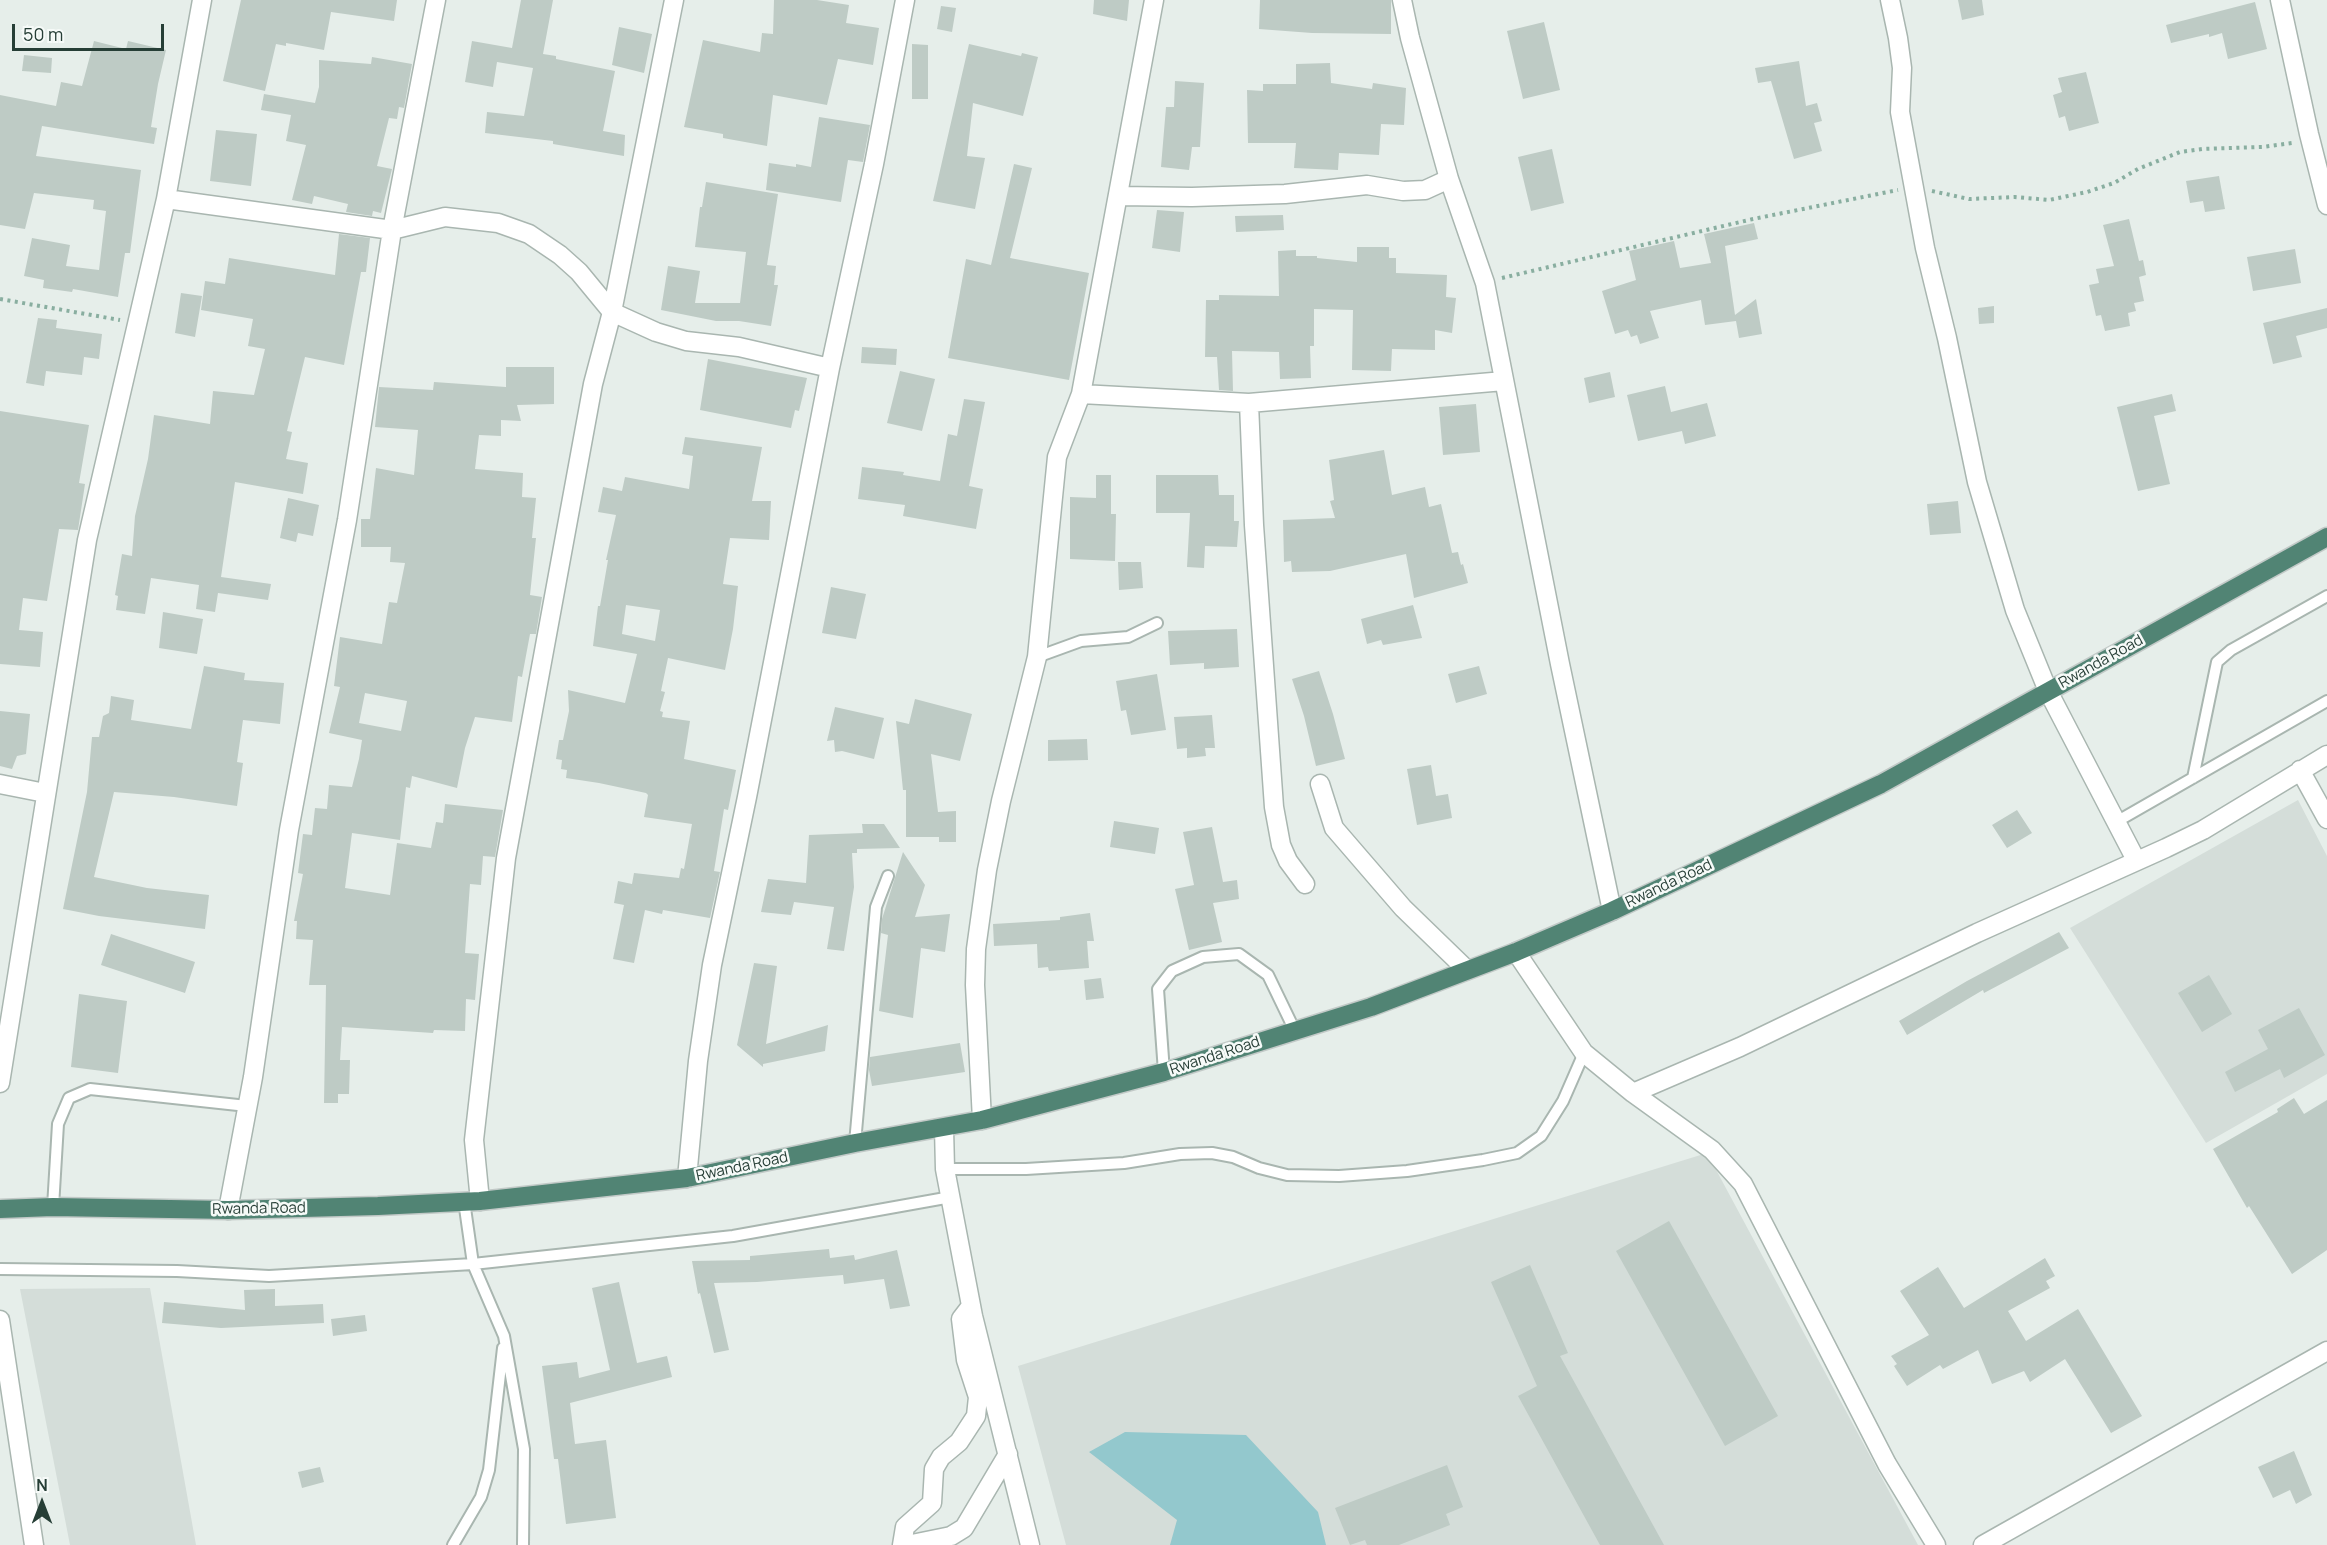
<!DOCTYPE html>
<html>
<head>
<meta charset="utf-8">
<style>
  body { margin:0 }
  #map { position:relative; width:2327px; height:1545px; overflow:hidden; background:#e6eeea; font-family:Manrope,sans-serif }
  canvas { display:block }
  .north { position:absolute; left:12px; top:1473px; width:60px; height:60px; -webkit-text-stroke:4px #f6faf8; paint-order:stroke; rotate:0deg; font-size:16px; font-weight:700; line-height:24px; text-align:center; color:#263e36 }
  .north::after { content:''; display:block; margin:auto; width:21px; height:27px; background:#263e36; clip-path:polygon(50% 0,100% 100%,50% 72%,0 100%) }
  .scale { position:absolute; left:12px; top:24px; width:152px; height:27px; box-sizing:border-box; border:3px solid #263e36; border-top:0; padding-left:8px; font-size:18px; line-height:21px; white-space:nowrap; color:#263e36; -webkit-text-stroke:4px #f6faf8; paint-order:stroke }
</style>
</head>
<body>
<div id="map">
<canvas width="2327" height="1545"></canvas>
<div class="north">N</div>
<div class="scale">50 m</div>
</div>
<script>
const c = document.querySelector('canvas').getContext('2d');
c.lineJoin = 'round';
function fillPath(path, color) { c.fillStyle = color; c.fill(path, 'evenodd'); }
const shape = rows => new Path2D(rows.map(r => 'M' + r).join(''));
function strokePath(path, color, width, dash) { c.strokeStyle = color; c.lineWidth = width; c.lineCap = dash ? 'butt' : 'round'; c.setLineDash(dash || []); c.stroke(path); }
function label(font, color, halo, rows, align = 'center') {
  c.font = font + ' Manrope,sans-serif'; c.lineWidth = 5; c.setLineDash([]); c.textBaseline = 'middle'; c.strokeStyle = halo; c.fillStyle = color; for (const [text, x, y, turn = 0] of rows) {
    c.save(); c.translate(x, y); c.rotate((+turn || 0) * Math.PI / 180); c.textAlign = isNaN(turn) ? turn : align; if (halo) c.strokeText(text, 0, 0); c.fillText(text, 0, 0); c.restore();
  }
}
fillPath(shape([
  [2298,800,2327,856,2327,1074,2206,1143,2070,928],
  [1707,1153,1918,1545,1066,1545,1018,1366],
  [150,1288,196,1545,70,1545,20,1289]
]), '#d4ddd9');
fillPath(shape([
  [1125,1432,1246,1435,1318,1512,1326,1545,1170,1545,1177,1520,1089,1452]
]), '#93c8cd');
fillPath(shape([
  [241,0,397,0,394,21,331,12,324,50,286,43,286,46,276,44,265,91,223,81],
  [521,0,553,0,543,54,556,56,556,59,615,71,603,131,625,135,624,156,553,144,553,141,485,133,487,112,524,116,533,68,497,62,493,87,465,82,472,41,512,48],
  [774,0,817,0,849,5,846,23,879,28,873,65,838,59,827,105,773,95,767,146,723,138,723,134,684,127,703,40,760,52,762,33,773,34],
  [1094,0,1129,0,1127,21,1093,14],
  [1260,0,1391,0,1391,34,1312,33,1259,29],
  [1958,0,1982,0,1984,15,1962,20],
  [2255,2,2267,49,2228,59,2222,33,2209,37,2209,34,2171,43,2166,25],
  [941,6,956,8,952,32,937,29],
  [1544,22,1560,90,1523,99,1507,31],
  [619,27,652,34,644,73,612,65],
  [94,41,126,49,128,41,166,50,158,84,151,127,157,128,154,144,42,126,36,156,141,170,130,253,125,253,118,297,73,289,72,292,43,288,44,280,24,276,32,238,70,245,66,266,99,270,106,211,93,209,94,200,34,193,25,229,0,225,0,95,56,106,61,82,82,86],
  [912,44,928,45,928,99,912,99],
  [969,44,1021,56,1022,53,1038,57,1023,116,973,103,967,156,985,158,975,209,933,201],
  [24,55,52,58,51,73,22,71],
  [372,57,412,64,404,108,399,107,397,119,389,118,377,166,392,169,381,213,373,211,372,216,346,212,348,204,314,196,312,204,292,200,306,145,286,141,291,115,261,110,264,94,315,103,319,87,319,60,371,64],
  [1799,61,1806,106,1817,103,1822,121,1814,123,1822,151,1794,159,1771,81,1758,83,1755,68],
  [1330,63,1331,83,1372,89,1373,83,1406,88,1404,125,1381,124,1379,155,1339,153,1338,170,1294,168,1296,143,1248,143,1247,90,1263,91,1263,84,1296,84,1296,64],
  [2086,72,2099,123,2069,131,2065,116,2059,118,2053,95,2062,92,2058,78],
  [1175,81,1204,83,1200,147,1192,147,1189,170,1161,167,1166,107,1174,107],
  [819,117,870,125,863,162,848,160,841,202,766,190,769,163,796,167,796,164,811,167],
  [216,130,257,134,251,186,210,181],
  [1552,149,1564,203,1531,211,1518,157],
  [1014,164,1032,168,1010,258,1089,273,1069,380,948,358,966,259,991,265],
  [2219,176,2225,209,2205,212,2203,201,2190,203,2186,181],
  [706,182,778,194,767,265,776,266,774,285,778,285,771,326,739,321,716,321,661,310,668,266,700,271,695,303,740,303,746,252,695,247,700,207,702,207],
  [1157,210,1184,212,1180,252,1152,248],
  [1283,215,1284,230,1236,232,1235,216],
  [2129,219,2139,261,2143,260,2146,275,2139,277,2144,301,2134,303,2136,311,2128,313,2130,326,2105,331,2101,315,2096,316,2089,285,2099,283,2096,269,2114,266,2103,225],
  [1754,223,1758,239,1725,246,1735,315,1756,299,1762,334,1739,338,1736,321,1705,325,1701,300,1650,311,1659,338,1640,344,1637,335,1631,337,1628,330,1615,334,1602,291,1636,280,1629,251,1674,241,1680,268,1711,263,1704,234],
  [339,234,370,238,366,272,361,272,344,365,305,357,287,431,292,432,286,459,308,463,303,494,235,482,221,577,271,584,268,600,218,593,215,612,196,609,199,585,151,578,145,614,116,610,118,596,115,595,122,554,132,556,135,516,148,459,154,415,210,424,213,391,254,395,265,349,248,346,253,319,201,310,205,281,225,284,229,258,335,275],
  [1357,247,1389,247,1389,258,1396,258,1396,273,1447,275,1446,297,1456,298,1452,333,1435,330,1435,350,1392,349,1391,371,1352,370,1353,310,1314,309,1314,346,1310,346,1311,378,1280,379,1279,352,1232,351,1233,391,1219,390,1217,357,1205,357,1206,300,1219,300,1219,295,1279,296,1278,251,1296,250,1296,256,1317,256,1317,258,1357,262],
  [2295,249,2301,283,2253,291,2247,257],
  [181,293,202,296,195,337,175,333],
  [1994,306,1994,323,1979,324,1978,308],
  [2327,308,2327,328,2296,336,2302,357,2273,364,2263,323],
  [38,318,57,320,56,328,102,334,99,359,84,357,82,375,46,371,44,386,26,383],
  [862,347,897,349,896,365,861,363],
  [708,359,807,378,799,411,795,410,791,428,700,410],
  [506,367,554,367,554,404,517,405,521,421,501,420,501,436,479,435,475,469,523,473,522,497,536,498,532,538,536,538,530,595,542,597,536,634,530,634,522,677,518,676,512,722,475,717,465,748,457,788,412,776,410,788,406,787,400,840,352,833,345,888,390,895,397,843,431,848,436,822,443,823,445,804,503,810,495,857,483,856,481,885,470,884,465,953,479,954,475,1000,466,999,465,1031,434,1030,433,1033,342,1027,340,1060,350,1060,349,1094,338,1094,338,1103,324,1103,326,985,309,985,313,940,296,939,297,921,294,921,303,874,298,873,303,834,312,835,315,808,327,809,329,785,352,787,359,759,362,740,329,733,340,687,334,686,340,637,382,644,389,602,397,603,405,563,390,562,391,547,361,547,361,519,370,519,376,468,414,475,418,430,375,427,379,387,433,390,434,382,506,387],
  [365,693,407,701,401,731,359,723],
  [900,371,935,379,922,431,887,423],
  [1610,372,1615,397,1589,403,1584,378],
  [1665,386,1671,412,1707,403,1716,436,1685,444,1682,431,1638,441,1627,395],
  [2172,394,2176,411,2154,416,2170,484,2138,491,2117,407],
  [964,399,985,402,969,486,983,489,976,529,903,516,905,505,858,499,862,467,904,472,903,475,940,481,948,434,957,436],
  [1476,404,1480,452,1443,455,1439,407],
  [0,411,89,425,79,483,85,484,78,530,59,529,47,601,23,598,19,630,43,632,40,667,0,664],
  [685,437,762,447,752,501,771,501,769,540,730,538,723,584,738,586,733,629,725,670,668,658,661,691,665,692,660,711,663,712,662,717,690,721,684,759,736,770,728,810,724,809,714,871,720,872,710,918,663,910,662,914,645,910,634,963,613,959,624,905,614,903,618,881,632,884,634,873,679,878,681,868,684,869,692,824,644,817,648,795,646,793,599,783,566,778,567,770,561,769,562,760,556,759,559,740,563,740,569,711,568,690,625,703,637,654,593,646,598,606,600,606,608,560,606,560,616,515,598,512,603,487,622,491,625,477,689,489,693,456,682,454],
  [626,605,660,610,655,641,622,634],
  [1384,450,1392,495,1425,487,1429,507,1441,504,1452,553,1458,552,1461,565,1463,564,1468,583,1414,598,1406,554,1330,571,1292,572,1291,561,1284,562,1283,520,1335,518,1330,501,1334,500,1329,460],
  [1096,475,1111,475,1111,514,1116,514,1115,561,1070,559,1070,497,1096,498],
  [1156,475,1218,475,1219,495,1234,495,1234,521,1239,521,1237,547,1205,546,1204,568,1187,567,1190,513,1156,513],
  [288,498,319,505,313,536,298,533,296,542,280,538],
  [1958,501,1961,533,1930,535,1927,504],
  [1118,562,1141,562,1143,588,1119,590],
  [831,587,866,594,856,639,822,633],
  [1413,605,1422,638,1383,645,1381,640,1367,644,1361,619],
  [163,612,203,619,197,654,159,648],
  [1237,629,1239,667,1204,669,1204,663,1170,665,1168,631],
  [204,666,245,673,244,680,284,683,280,724,243,720,237,762,243,763,237,806,174,797,114,792,94,877,147,888,209,895,205,929,99,916,63,909,87,792,92,737,99,737,103,716,109,713,111,696,134,700,131,720,191,729],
  [1479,666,1487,694,1456,703,1448,674],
  [1319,671,1333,714,1345,759,1316,766,1304,716,1292,679],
  [1157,674,1166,730,1131,735,1126,710,1121,711,1116,681],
  [915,699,972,714,960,761,931,754,938,812,956,811,956,842,939,842,939,837,906,837,906,790,903,790,896,721,909,724],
  [835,707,884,718,874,759,842,751,835,752,834,740,827,741],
  [0,711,30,714,26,754,17,756,12,769,0,766],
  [1212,715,1215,748,1205,748,1206,756,1187,758,1187,748,1177,749,1174,717],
  [1087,739,1088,760,1048,761,1048,740],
  [1431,765,1436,796,1448,794,1452,818,1417,825,1407,769],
  [2017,810,2032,833,2007,848,1992,825],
  [1114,821,1159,828,1155,854,1110,847],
  [862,824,884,824,900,848,857,849,857,853,852,853,854,887,844,951,827,949,834,907,794,902,791,915,761,912,768,879,806,883,809,835,863,833],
  [1212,827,1223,882,1237,880,1239,899,1213,903,1222,942,1189,950,1175,889,1194,885,1183,832],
  [903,852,925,885,915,917,950,914,945,952,921,948,913,1018,879,1011,888,935,881,933,882,919],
  [1090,913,1094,941,1087,941,1089,968,1049,971,1048,967,1038,968,1037,944,994,946,993,924,1060,920,1060,917],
  [2059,932,2069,948,1984,993,1983,990,1907,1035,1899,1021,1967,981],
  [111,934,195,962,185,993,101,965],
  [754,963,777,966,766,1044,828,1025,825,1051,763,1064,763,1067,737,1045],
  [2209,975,2232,1014,2202,1032,2178,993],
  [1101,978,1104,998,1086,1000,1084,980],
  [79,994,127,1001,118,1073,71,1067],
  [2299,1008,2325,1055,2284,1078,2280,1069,2235,1092,2225,1072,2268,1049,2258,1030],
  [960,1043,965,1072,872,1086,869,1070,870,1057],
  [2294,1098,2304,1114,2327,1100,2327,1250,2292,1274,2249,1206,2247,1208,2213,1149,2278,1112,2277,1109],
  [1669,1221,1778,1416,1725,1446,1616,1251],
  [829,1249,830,1258,854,1255,855,1260,897,1250,910,1306,890,1309,884,1279,844,1284,843,1275,757,1282,714,1283,729,1350,714,1353,700,1293,698,1294,692,1261,750,1260,750,1256],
  [2045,1258,2055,1276,2046,1281,2050,1288,2008,1311,2026,1341,2078,1309,2142,1416,2111,1433,2065,1359,2030,1382,2024,1371,1992,1384,1978,1350,1943,1369,1940,1365,1907,1386,1894,1366,1897,1364,1891,1356,1929,1335,1900,1291,1938,1267,1964,1308],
  [1530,1265,1568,1353,1560,1356,1664,1545,1600,1545,1518,1396,1537,1386,1491,1282],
  [619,1282,637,1363,667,1356,672,1377,570,1403,575,1444,606,1440,616,1518,566,1524,558,1459,554,1459,542,1366,577,1362,579,1378,610,1370,592,1288],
  [275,1289,275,1306,323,1304,324,1323,221,1328,162,1323,164,1302,245,1310,244,1290],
  [365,1315,367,1331,333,1336,331,1319],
  [2294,1451,2312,1495,2296,1504,2290,1490,2273,1498,2258,1467],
  [1447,1465,1463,1507,1446,1514,1450,1525,1399,1545,1367,1545,1365,1540,1350,1545,1335,1508],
  [320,1467,324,1482,302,1488,298,1472]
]), '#becbc5');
const service = shape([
  [1037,657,1081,641,1128,637,1157,623],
  [2193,778,2217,662,2231,650,2327,596],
  [2116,822,2327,701],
  [1164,1072,1158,989,1172,971,1203,957,1239,954,1268,975,1295,1031],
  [855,1143,876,907,888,876],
  [945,1169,1026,1169,1124,1163,1180,1154,1212,1153,1233,1157,1259,1168,1287,1175,1339,1176,1407,1171,1483,1160,1517,1153,1541,1136,1563,1101,1584,1053],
  [464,1201,473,1264,504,1336,524,1449,523,1545],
  [53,1207,58,1124,69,1098,90,1089,247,1106],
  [0,1269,177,1271,269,1276,473,1264,733,1236,951,1197],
  [453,1545,481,1497,489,1470,503,1348]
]);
const minor = shape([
  [1402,0,1410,38,1449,179,1485,283,1560,664,1612,911],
  [1890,0,1898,38,1902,68,1900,112,1925,248,1947,338,1977,482,2015,610,2048,691,2136,860],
  [2280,0,2309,134,2327,205],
  [1119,196,1192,197,1285,194,1367,185,1403,191,1425,190,1449,179],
  [166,199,392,230,445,217,498,223,529,234,560,255,579,272,612,312,656,332,686,341,739,347,830,368],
  [1081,394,1249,403,1504,381],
  [1249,403,1254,525,1274,807,1281,845,1288,861,1305,884],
  [2300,770,2327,819],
  [0,784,45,793],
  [1320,784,1334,828,1403,908,1467,970],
  [1516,952,1584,1053,1633,1093,1712,1150,1743,1184,1887,1464,1936,1545],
  [0,1083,87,540,166,199,202,0],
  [1633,1093,1740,1047,1977,933,2166,848,2203,830,2327,755],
  [982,1120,975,985,976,949,987,870,1001,801,1037,657,1057,457,1081,394,1154,0],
  [944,1128,945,1169,973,1316,1030,1545],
  [687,1178,698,1061,712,965,747,797,830,368,874,164,905,0],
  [480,1201,474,1140,506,858,593,384,612,312,674,0],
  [228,1210,253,1077,289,830,347,520,392,230,436,0],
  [0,1320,34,1545],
  [902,1545,905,1527,932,1503,934,1469,941,1457,959,1442,976,1416,978,1397,966,1360,961,1319,971,1306],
  [907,1545,951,1536,964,1528,1008,1454],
  [1983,1545,2327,1351]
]);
const trunk = shape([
  [0,1209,53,1207,228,1210,378,1206,480,1201,687,1178,855,1143,982,1120,1164,1072,1371,1007,1516,952,1612,911,1881,784,2327,537]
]);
strokePath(service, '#a9b6b0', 14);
strokePath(minor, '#a9b6b0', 21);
strokePath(trunk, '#c2c9c7', 21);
strokePath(shape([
  [1932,191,1969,199,2015,197,2049,200,2087,192,2114,183,2138,169,2180,152,2202,149,2262,147,2292,143],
  [1502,278,1753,219,1898,190],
  [0,299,120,320]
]), '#89aea0', 4, [3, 4.5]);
strokePath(service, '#fff', 10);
strokePath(minor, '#fff', 18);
strokePath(trunk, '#518474', 18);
label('15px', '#263e36', '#f6faf8', [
  ["Rwanda Road",2101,662,-29],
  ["Rwanda Road",1669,884,-25],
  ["Rwanda Road",1215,1056,-18],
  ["Rwanda Road",742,1167,-12],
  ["Rwanda Road",259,1209,-1]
]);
</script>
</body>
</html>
